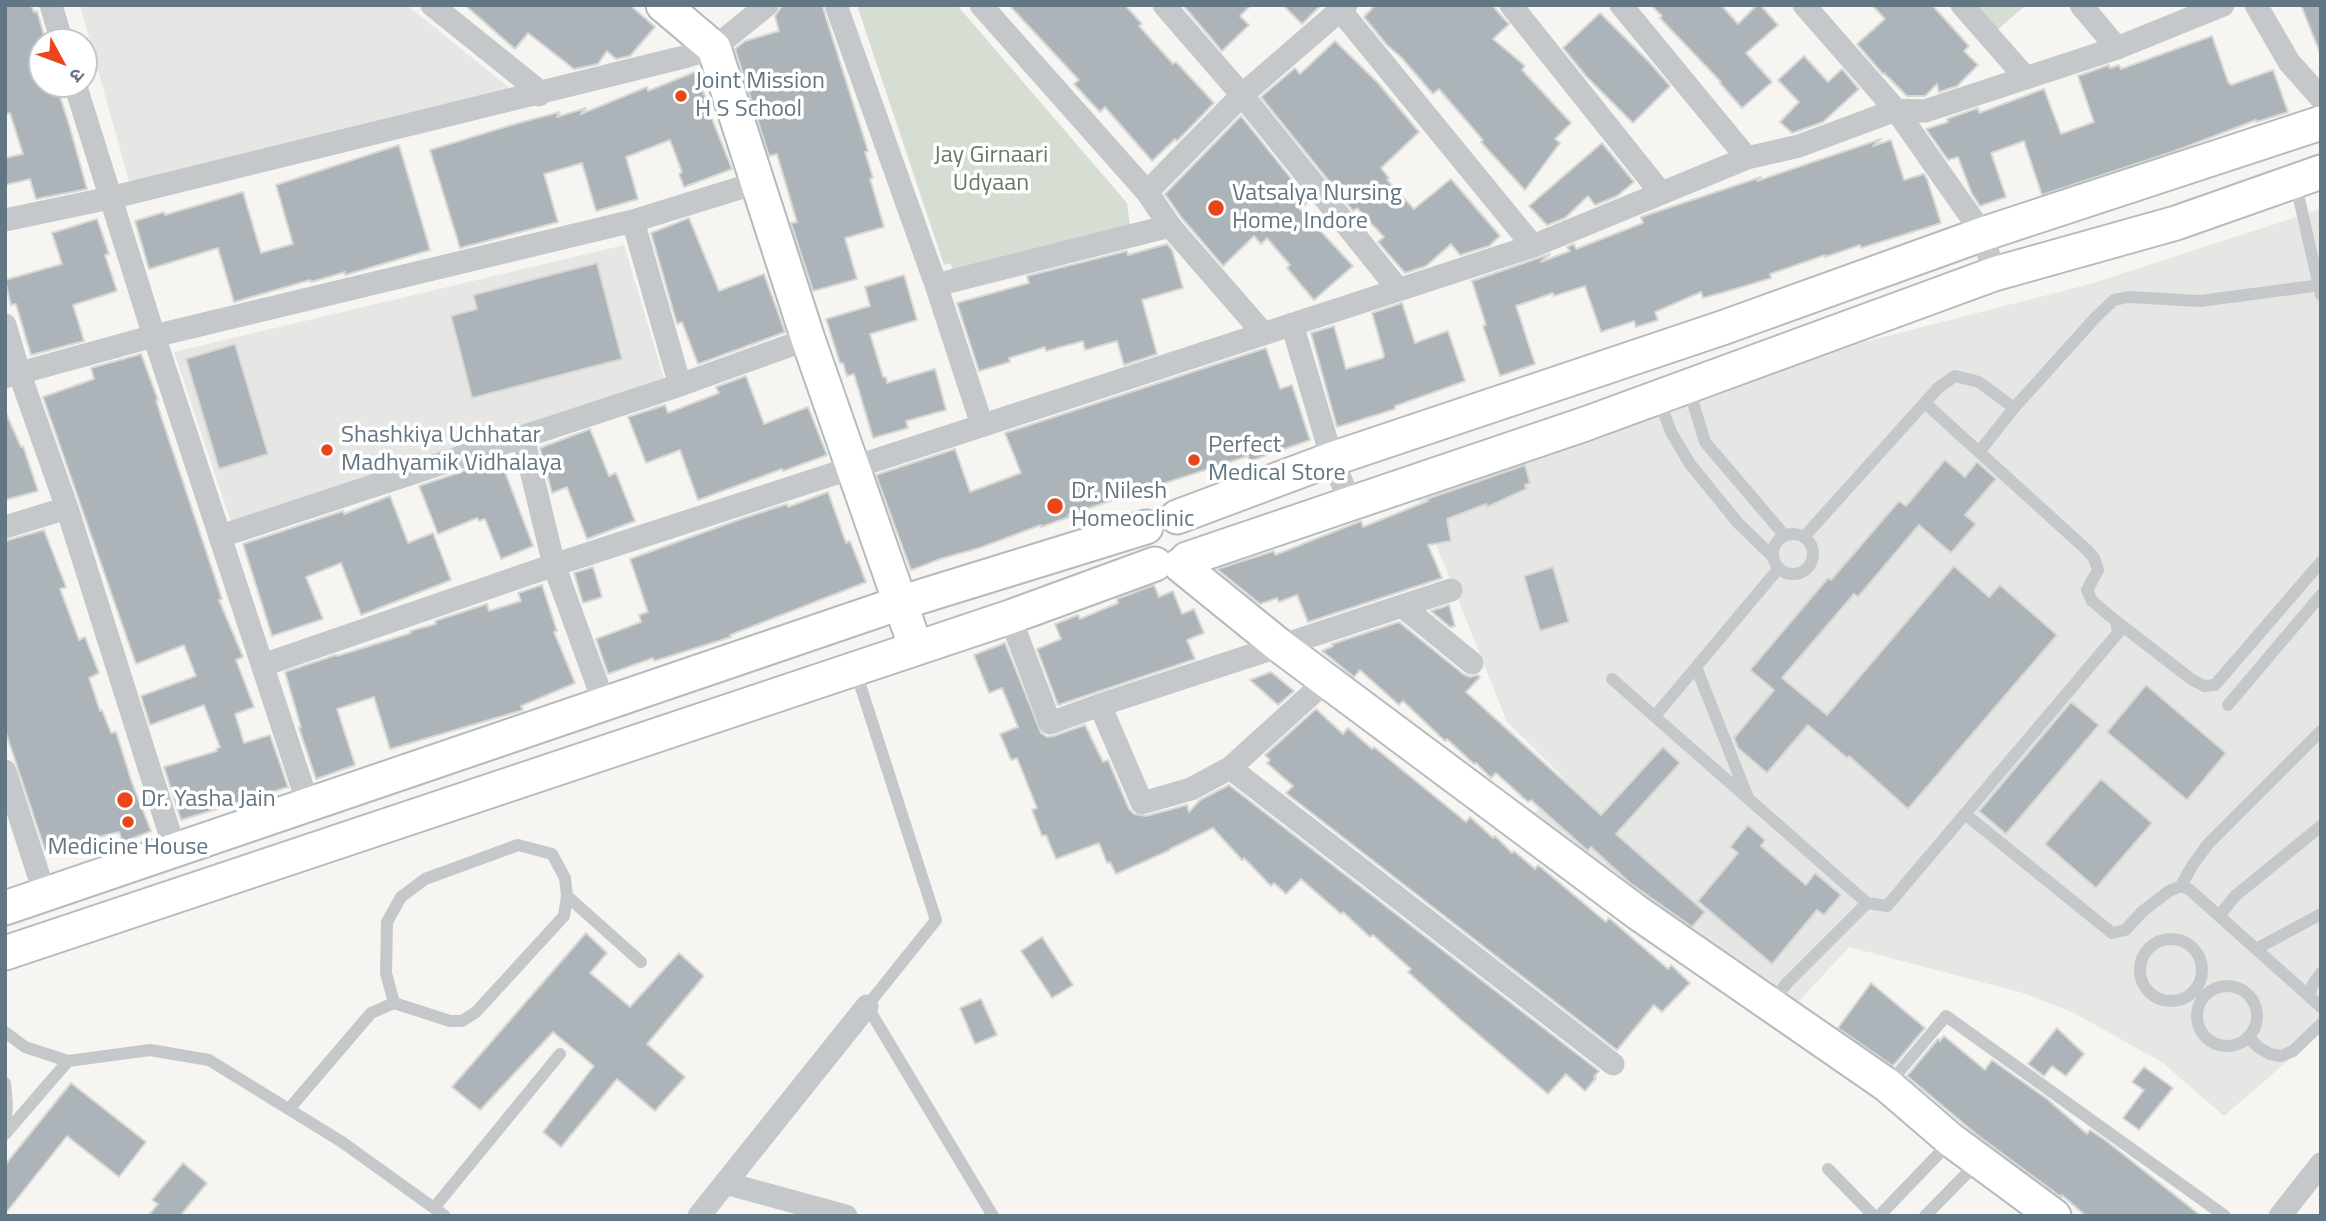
<!DOCTYPE html>
<html>
<head>
<meta charset="utf-8">
<style>
  body { margin:0 }
  #map { position:relative; width:2326px; height:1221px; overflow:hidden; background:#f6f5f1; font-family:"Titillium Web","Noto Sans Devanagari",sans-serif }
  canvas { display:block }
  .frame { position:absolute; inset:0; border:7px solid #637684; pointer-events:none }
  .north { position:absolute; left:28px; top:28px; width:70px; height:70px; box-sizing:border-box; background:#fff; border:2px solid #c1c8ce; border-radius:50%; rotate:131deg; font-size:19px; font-weight:700; line-height:28px; text-align:center; color:#637684 }
  .north::after { content:''; display:block; margin:auto; width:24px; height:32px; background:#ea461c; clip-path:polygon(50% 0,100% 100%,50% 72%,0 100%) }
</style>
</head>
<body>
<div id="map">
<canvas width="2326" height="1221"></canvas>
<div class="frame"></div>
<div class="north">उ</div>
</div>
<script>
const c = document.querySelector('canvas').getContext('2d');
c.lineJoin = 'round';
function fillPath(path, color) { c.fillStyle = color; c.fill(path, 'evenodd'); }
const shape = rows => new Path2D(rows.map(r => 'M' + r).join(''));
function strokePath(path, color, width, dash) { c.strokeStyle = color; c.lineWidth = width; c.lineCap = dash ? 'butt' : 'round'; c.setLineDash(dash || []); c.stroke(path); }
function label(font, color, halo, rows, align = 'center') {
  c.font = font + ' "Titillium Web",sans-serif'; c.lineWidth = 7; c.setLineDash([]); c.textBaseline = 'middle'; c.strokeStyle = halo; c.fillStyle = color; for (const [text, x, y, turn = 0] of rows) {
    c.save(); c.translate(x, y); c.rotate((+turn || 0) * Math.PI / 180); c.textAlign = isNaN(turn) ? turn : align; if (halo) c.strokeText(text, 0, 0); c.fillText(text, 0, 0); c.restore();
  }
}
fillPath(shape([
  [80,5,407,5,513,91,132,192],
  [2321,209,2321,1032,2224,1116,2163,1063,2074,1013,2023,993,1849,947,1786,1015,1525,825,1563,777,1507,722,1416,494,1743,373,2090,284],
  [624,245,664,378,231,522,174,352]
]), '#e6e7e5');
fillPath(shape([
  [857,5,957,5,1127,203,1130,226,953,270,950,263,944,265],
  [1974,5,2026,5,1996,31]
]), '#d6ddd2');
const building = shape([
  [5,5,31,5,34,12,37,11,46,42,42,42,42,84,56,84,70,128,87,189,36,199,30,179,5,185,5,158,23,154,10,113,5,114,5,5],
  [465,5,630,5,655,27,630,56,616,59,607,51,598,64,574,69,528,33,515,49,465,5],
  [785,5,822,5,868,151,865,152,873,178,870,179,884,227,845,238,857,279,813,291,791,223,797,222,777,154,769,156,735,49,745,41,779,31,775,16,781,7,785,5],
  [1009,5,1125,5,1142,24,1139,26,1173,64,1176,62,1214,103,1177,141,1175,139,1152,161,1105,107,1100,112,1074,84,1079,80,1009,5],
  [1183,5,1251,5,1240,16,1249,25,1222,51,1183,5],
  [1283,5,1321,5,1302,24,1283,5],
  [1375,5,1492,5,1504,19,1509,24,1493,39,1525,66,1522,70,1571,123,1555,139,1560,143,1525,190,1481,142,1483,140,1439,89,1433,94,1401,57,1387,45,1364,17,1375,5],
  [1651,5,1721,5,1738,24,1757,5,1760,5,1778,25,1746,53,1772,82,1742,108,1720,83,1721,82,1660,18,1662,16,1651,5],
  [1872,5,1932,5,1969,46,1964,51,1978,65,1957,86,1939,92,1937,84,1925,96,1907,96,1884,73,1883,74,1857,44,1885,19,1872,5],
  [2301,5,2321,5,2321,52,2320,53,2301,5],
  [1600,13,1650,63,1670,86,1633,123,1586,76,1563,48,1600,13],
  [2212,36,2228,82,2231,85,2273,70,2288,112,2256,122,2256,120,2175,151,2042,195,2024,141,1991,153,2006,197,1980,206,1972,194,1958,157,1948,160,1926,129,1948,122,1947,119,1978,108,1979,113,2044,89,2061,134,2094,122,2078,76,2109,65,2110,68,2119,65,2121,69,2212,36],
  [1335,41,1378,83,1419,132,1381,168,1389,178,1387,180,1414,209,1451,179,1500,236,1489,246,1460,255,1451,244,1426,266,1405,273,1378,242,1384,237,1357,208,1353,211,1261,97,1295,68,1300,74,1335,41],
  [1804,56,1828,82,1842,69,1859,89,1823,122,1792,133,1780,122,1799,102,1778,80,1804,56],
  [695,72,706,99,704,99,732,169,684,187,679,174,682,172,670,140,626,157,638,199,596,211,582,163,544,174,558,222,460,248,430,150,515,124,560,112,557,117,586,108,581,114,647,87,648,91,695,72],
  [1241,116,1309,201,1300,209,1353,266,1314,300,1287,268,1290,265,1267,238,1261,244,1254,236,1223,266,1181,217,1165,194,1241,116],
  [1881,139,1873,146,1891,140,1904,180,1924,174,1927,179,1941,223,1861,248,1860,245,1825,257,1825,255,1770,274,1771,278,1735,289,1703,298,1701,292,1655,312,1658,320,1636,327,1634,321,1601,332,1585,286,1554,296,1553,293,1516,306,1535,364,1500,376,1483,326,1486,325,1472,281,1550,254,1541,262,1570,251,1567,247,1574,244,1576,249,1643,223,1641,217,1761,177,1757,181,1881,139],
  [1602,143,1634,182,1617,196,1595,205,1588,196,1565,218,1547,225,1529,206,1602,143],
  [399,145,430,250,345,275,345,272,311,282,310,280,234,302,218,248,149,269,135,221,164,212,165,215,243,192,261,253,293,244,276,185,399,145],
  [689,218,719,291,764,274,785,332,698,364,682,322,677,324,651,233,689,218],
  [97,219,109,254,105,255,117,291,73,305,84,341,31,355,16,304,11,305,5,280,62,264,52,233,97,219],
  [1167,244,1172,250,1183,288,1142,300,1157,354,1124,365,1117,341,1085,350,1083,341,1046,351,1045,347,1009,358,1010,362,979,371,957,303,1029,283,1027,276,1127,251,1128,255,1167,244],
  [597,263,622,359,472,398,451,316,477,309,473,295,597,263],
  [904,275,917,320,870,334,883,377,886,377,887,383,935,369,946,410,906,421,908,428,873,438,854,374,847,376,843,363,840,363,826,319,870,306,865,287,904,275],
  [1402,303,1415,343,1448,331,1465,381,1395,406,1395,409,1337,427,1311,333,1334,326,1346,369,1383,358,1384,355,1372,313,1402,303],
  [235,344,268,454,219,469,186,359,235,344],
  [1266,348,1280,389,1292,385,1310,440,1250,461,1248,456,1104,503,1068,515,1069,517,1041,527,1041,525,979,548,943,558,911,570,876,475,955,449,970,492,1021,473,1005,433,1266,348],
  [141,354,158,400,156,400,162,419,222,599,219,600,243,657,236,660,254,707,235,714,244,743,270,735,288,787,181,820,164,767,217,751,216,749,220,747,204,705,150,725,141,696,196,676,184,645,136,664,43,397,94,379,91,368,141,354],
  [746,376,764,424,808,407,827,455,783,471,782,469,698,500,680,450,646,463,628,417,665,405,668,413,719,393,716,387,746,376],
  [5,411,21,447,23,446,38,491,5,500,5,411],
  [590,429,609,476,616,473,635,521,587,539,567,487,552,493,540,448,590,429],
  [500,459,533,546,501,559,485,519,479,521,477,518,438,534,419,486,500,459],
  [1945,460,1965,477,1977,462,1996,479,1965,515,1976,524,1951,553,1919,525,1858,597,1854,594,1782,678,1827,715,1954,566,1989,597,2000,585,2057,635,1908,809,1849,756,1847,758,1808,725,1767,773,1738,748,1734,738,1774,690,1750,670,1828,578,1831,580,1899,501,1906,506,1945,460],
  [1525,465,1530,483,1525,485,1526,489,1487,507,1486,504,1447,519,1451,541,1428,545,1442,578,1308,622,1297,595,1279,602,1277,598,1260,604,1217,569,1274,551,1275,555,1361,521,1363,527,1428,501,1427,499,1525,465],
  [828,492,846,543,850,541,866,582,730,635,731,637,654,661,653,658,608,674,596,639,641,622,639,615,648,612,630,559,741,519,787,504,788,507,828,492],
  [390,496,408,543,433,533,451,580,361,615,341,563,306,577,323,619,272,636,243,544,343,511,344,514,390,496],
  [44,530,66,587,60,589,79,640,85,637,99,673,89,678,100,711,102,710,111,733,116,732,132,783,151,831,123,842,119,832,45,850,5,730,5,541,44,530],
  [593,567,602,597,583,603,574,573,593,567],
  [1553,567,1569,622,1540,631,1524,576,1553,567],
  [542,585,557,631,554,632,575,683,521,706,523,710,390,749,374,697,337,709,355,765,316,779,299,728,301,727,285,672,336,655,337,656,411,633,410,631,436,624,435,621,487,604,489,611,521,601,518,593,542,585],
  [1154,585,1159,597,1173,591,1182,614,1194,609,1204,633,1187,640,1195,659,1058,705,1037,649,1061,639,1055,624,1078,615,1080,619,1118,603,1117,599,1154,585],
  [1449,605,1455,626,1450,627,1431,611,1449,605],
  [1399,622,1463,674,1470,677,1478,675,1480,677,1466,692,1601,815,1663,747,1680,763,1616,834,1705,912,1692,927,1630,883,1591,847,1588,851,1531,800,1528,802,1496,773,1491,778,1476,763,1474,764,1447,739,1445,741,1403,701,1399,705,1360,670,1354,677,1322,651,1333,646,1332,644,1399,622],
  [1005,643,1041,733,1047,737,1054,736,1085,725,1103,762,1108,760,1129,809,1134,814,1146,816,1187,805,1189,812,1200,800,1229,785,1599,1071,1594,1077,1596,1078,1585,1091,1566,1074,1548,1094,1459,1018,1408,972,1411,969,1373,935,1370,937,1343,912,1341,914,1301,879,1286,894,1274,883,1271,886,1244,858,1242,860,1213,828,1170,849,1170,850,1116,874,1110,862,1107,863,1099,843,1056,859,1046,835,1042,836,1032,810,1037,808,1017,758,1011,760,1000,734,1018,727,1002,688,989,693,974,655,1005,643],
  [1271,672,1294,691,1278,705,1250,680,1271,672],
  [2146,685,2226,753,2187,800,2107,732,2146,685],
  [2071,702,2099,725,2006,834,1979,811,2071,702],
  [1316,709,1343,734,1348,728,1372,749,1374,747,1466,822,1470,817,1493,838,1495,836,1512,853,1514,851,1535,869,1538,865,1606,922,1609,918,1668,969,1671,965,1690,983,1662,1012,1654,1005,1617,1050,1286,793,1293,786,1267,763,1270,760,1265,755,1316,709],
  [2101,779,2152,823,2096,888,2045,844,2101,779],
  [1748,825,1765,840,1761,846,1806,885,1815,873,1841,895,1824,915,1817,910,1772,964,1698,901,1738,853,1730,847,1748,825],
  [586,933,607,953,590,973,630,1007,679,953,704,976,647,1044,685,1077,655,1111,617,1079,561,1147,543,1132,594,1066,553,1032,480,1110,452,1087,586,933],
  [1042,937,1073,985,1052,998,1021,951,1042,937],
  [1871,983,1925,1028,1893,1066,1838,1028,1871,983],
  [981,999,997,1035,975,1044,960,1008,981,999],
  [2057,1028,2084,1054,2066,1076,2052,1066,2044,1076,2028,1064,2057,1028],
  [1944,1036,1985,1070,1992,1060,2047,1099,2087,1134,2090,1130,2105,1140,2201,1216,2086,1216,2062,1195,2061,1197,1976,1134,1907,1076,1938,1039,1940,1041,1944,1036],
  [2144,1067,2173,1088,2139,1130,2123,1118,2144,1090,2132,1082,2144,1067],
  [71,1083,146,1142,119,1177,67,1136,5,1214,5,1165,71,1083],
  [183,1163,207,1183,180,1216,148,1216,158,1204,152,1200,183,1163]
]);
fillPath(building, '#acb4b9');
strokePath(building, '#d7d7d4', 2);
const secondary = shape([
  [663,5,714,48,808,339,916,648],
  [1177,517,1332,459,1722,328,1983,234,2321,123],
  [1187,559,1585,424,1994,274,2176,223,2321,172],
  [1180,565,1280,646,1638,913,1887,1085,1951,1140,2054,1216],
  [5,908,900,603,1146,527],
  [5,953,1010,617,1155,564]
]);
strokePath(secondary, '#b4babe', 37);
strokePath(shape([
  [2295,181,2321,295],
  [1688,386,1705,442,1785,536],
  [1658,397,1671,432,1690,464,1738,523,1773,557],
  [1979,452,2014,408],
  '1773 554a20 20 0 1 1 40 0a20 20 0 1 1-40 0Z',
  [1804,537,1938,388,1955,376,1979,382,2014,408,2095,318,2114,300,2128,297,2200,301,2321,285],
  [2116,621,2191,679,2204,686,2215,685,2321,562],
  [1696,667,1748,798],
  [855,669,936,920,867,1006,993,1216],
  [1612,679,1867,903,1887,906,2118,633,2116,621,2092,601,2087,590,2098,570,2094,558,2087,550,1925,403],
  [2228,705,2321,595],
  [1655,716,1779,568],
  [1965,814,2112,933,2125,930,2143,911,2169,891,2181,886,2190,890,2321,1007],
  [2181,886,2192,866,2208,844,2321,731],
  [567,896,641,962],
  [2219,916,2235,896,2321,826],
  '2140 970a31 31 0 1 1 62 0a31 31 0 1 1-62 0Z',
  [2256,949,2321,914],
  '2197 1016a30 30 0 1 1 60 0a30 30 0 1 1-60 0Z',
  [2309,996,2313,984,2321,973],
  [1770,1003,1788,982,1867,903],
  [5,1032,25,1047,68,1061,150,1050,209,1060,342,1142,445,1216],
  [2248,1037,2258,1047,2270,1054,2281,1056,2293,1051,2321,1024],
  [5,1083,7,1106,5,1131],
  [1888,1085,1946,1016,2225,1216],
  [289,1109,371,1013,394,1003,450,1021,462,1021,476,1012,564,916,567,896,565,878,552,854,518,845,425,879,401,897,387,922,386,973,394,1003],
  [5,1134,68,1061],
  [1828,1169,1874,1216],
  [434,1208,560,1054],
  [1879,1216,1951,1141],
  [1925,1216,1979,1161]
]), '#c5c8cb', 12);
strokePath(shape([
  [51,5,62,42],
  [432,5,534,87,539,95],
  [836,5,936,285,982,425],
  [981,5,1147,192,1170,226,1263,333],
  [1164,5,1242,95,1398,289],
  [1511,5,1661,193],
  [1621,5,1747,158],
  [1804,5,1896,110,1983,234,1994,274],
  [1962,5,2026,78],
  [2081,5,2117,48],
  [2256,5,2289,62,2321,98],
  [1340,10,1533,246],
  [75,84,154,336,308,804],
  [1147,192,1242,95,1346,5],
  [5,220,110,198,684,57,714,48,767,5],
  [633,221,680,385],
  [936,285,1170,226],
  [1292,324,1332,459,1350,502],
  [5,325,19,372,67,508,175,850],
  [5,377,154,336,633,221,756,183],
  [523,437,554,565,604,703],
  [5,527,67,508],
  [221,536,680,385,808,339],
  [1402,606,1472,663],
  [1010,617,1050,723,1100,705,1451,590],
  [263,665,554,565,1533,246,1747,158,1799,146,1896,110,1925,111,2117,48,2223,5],
  [1100,705,1142,803,1191,789,1230,768,1326,681],
  [1230,768,1613,1064],
  [5,771,45,895],
  [725,1183,846,1216],
  [699,1216,867,1006],
  [2280,1216,2321,1164]
]), '#c5c8cb', 23);
strokePath(secondary, '#fff', 33);
for (const [x, y, r, color] of [
  [681,96,7,"#ea461c"],
  [1216,208,9,"#ea461c"],
  [327,450,7,"#ea461c"],
  [1194,460,7,"#ea461c"],
  [1055,506,9,"#ea461c"],
  [125,800,9,"#ea461c"],
  [128,822,7,"#ea461c"]
]) { const dot = new Path2D(); dot.arc(x, y, r, 0, 2 * Math.PI); c.fillStyle = color; c.fill(dot); strokePath(dot, '#fff', 2.5); }
label('24px', '#637684', '#fff', [
  ["Joint Mission",695,82],
  ["H S School",695,110],
  ["Vatsalya Nursing",1232,194],
  ["Home, Indore",1232,222],
  ["Shashkiya Uchhatar",341,436],
  ["Madhyamik Vidhalaya",341,464],
  ["Perfect",1208,446],
  ["Medical Store",1208,474],
  ["Dr. Nilesh",1071,492],
  ["Homeoclinic",1071,520],
  ["Dr. Yasha Jain",141,800],
  ["Medicine House",128,848,"center"]
], 'left');
label('24px', '#687b62', '#fff', [
  ["Jay Girnaari",991,156],
  ["Udyaan",991,184]
]);
</script>
</body>
</html>
